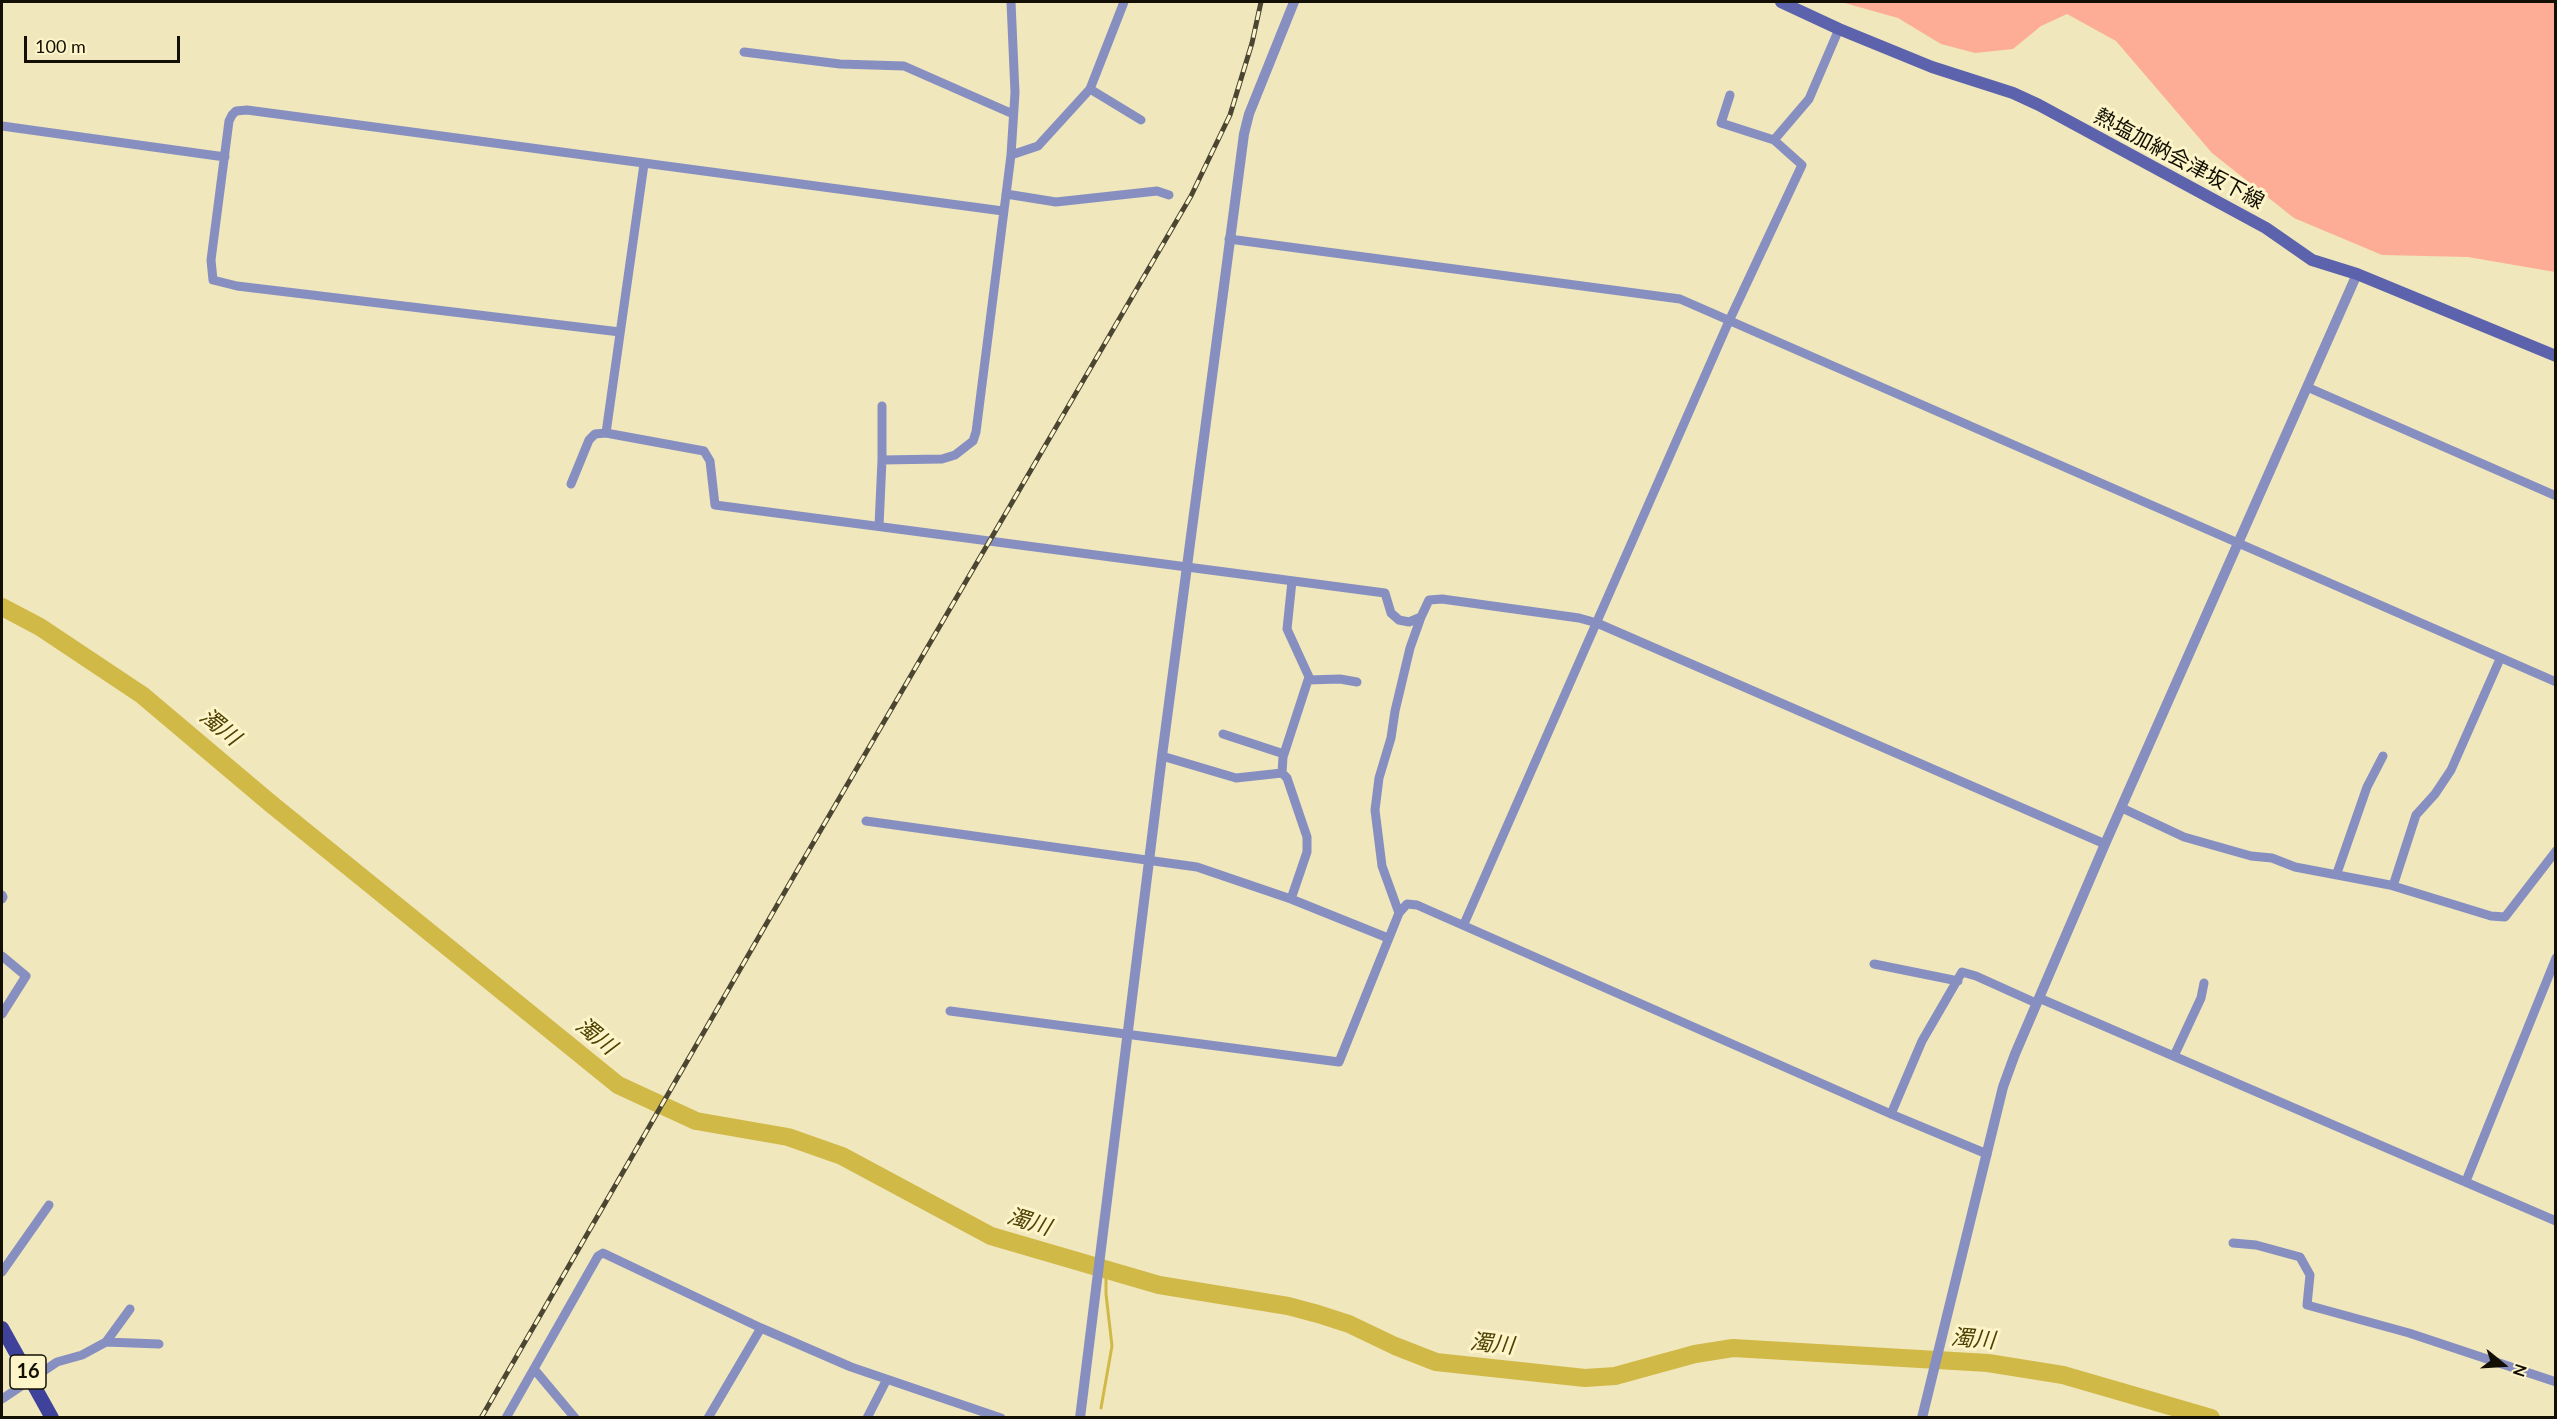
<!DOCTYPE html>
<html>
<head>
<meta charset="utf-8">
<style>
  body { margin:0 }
  #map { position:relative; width:2557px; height:1419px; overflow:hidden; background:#f0e7bd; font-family:Lato,sans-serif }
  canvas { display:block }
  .frame { position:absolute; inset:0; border:3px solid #131003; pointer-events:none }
  .north { position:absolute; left:2473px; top:1335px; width:60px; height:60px; -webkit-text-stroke:4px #fdf4ca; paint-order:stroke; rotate:108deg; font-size:16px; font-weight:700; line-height:24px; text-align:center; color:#131003 }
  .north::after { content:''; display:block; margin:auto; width:21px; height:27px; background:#131003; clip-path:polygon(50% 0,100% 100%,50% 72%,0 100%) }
  .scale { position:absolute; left:24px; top:36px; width:156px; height:27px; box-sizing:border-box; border:3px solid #131003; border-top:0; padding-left:8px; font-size:18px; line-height:21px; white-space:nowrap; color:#131003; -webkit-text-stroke:4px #fdf4ca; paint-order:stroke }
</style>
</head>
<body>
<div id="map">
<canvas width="2557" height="1419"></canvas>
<div class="frame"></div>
<div class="north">N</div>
<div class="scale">100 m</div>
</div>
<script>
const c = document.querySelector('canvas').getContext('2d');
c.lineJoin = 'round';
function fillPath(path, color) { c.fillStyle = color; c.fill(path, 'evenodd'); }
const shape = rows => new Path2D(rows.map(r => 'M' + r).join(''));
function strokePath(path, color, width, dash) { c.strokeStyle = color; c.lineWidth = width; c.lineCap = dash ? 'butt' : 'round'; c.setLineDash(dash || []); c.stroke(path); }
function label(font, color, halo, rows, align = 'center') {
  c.font = font + ' Lato,"Noto Sans JP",sans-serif'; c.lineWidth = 6; c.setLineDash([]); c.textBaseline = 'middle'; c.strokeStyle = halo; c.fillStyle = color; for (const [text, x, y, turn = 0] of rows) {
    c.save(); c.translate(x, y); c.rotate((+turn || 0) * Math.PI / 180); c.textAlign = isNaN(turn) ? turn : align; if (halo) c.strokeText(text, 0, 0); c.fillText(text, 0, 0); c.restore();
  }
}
fillPath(shape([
  [1841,2,2555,2,2555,272,2468,257,2382,255,2294,218,2212,153,2116,41,2067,14,2041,26,2013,49,1975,53,1941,44,1898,18]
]), '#fdad95');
strokePath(shape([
  [1101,1408,1112,1346,1106,1294,1106,1270]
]), '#d1b947', 3);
strokePath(shape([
  [2,607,40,627,142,695,270,803,618,1085,696,1121,788,1137,842,1156,991,1236,1159,1285,1288,1306,1318,1314,1349,1324,1395,1346,1436,1362,1585,1378,1615,1376,1695,1354,1733,1348,1988,1363,2063,1375,2211,1418]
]), '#d1b947', 18);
strokePath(shape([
  [744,52,840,64,904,66,1013,114],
  [1090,89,1141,120],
  [1730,95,1721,123,1774,140],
  [2,126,225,157],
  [1011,155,1038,146,1090,89,1124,2],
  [1006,194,1056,202,1157,191,1169,195],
  [1229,239,1680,299,2556,682],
  [620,332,237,286,213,280,211,260,229,121,232,115,236,111,247,110,1003,211],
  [2307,387,2556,496],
  [882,406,882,460],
  [606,433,644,164],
  [571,484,589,440,595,434,606,433,704,451,710,461,715,505,1385,593,1391,613,1399,620,1409,622,1421,617],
  [879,526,882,460,942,459,955,455,973,441,976,432,1011,155,1015,93,1011,2],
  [1308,680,1340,679,1357,682],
  [1223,734,1284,754],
  [1162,756,1236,778,1282,773,1287,778,1307,837,1307,852,1291,899],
  [1282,773,1283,757,1309,677,1287,629,1292,581],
  [2122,808,2184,837,2251,856,2272,858,2295,867,2390,885,2491,916,2505,917,2556,851],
  [866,821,1197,867,1291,899,1388,938],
  [2337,873,2367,787,2383,756],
  [2393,886,2416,815,2435,794,2451,770,2500,659],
  [2,895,3,897,2,899],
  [1399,913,1382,866,1375,810,1379,778,1391,738,1395,711,1410,648,1421,617,1429,600,1442,599,1579,618,1597,623,2105,844],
  [1464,924,1729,321,1802,165,1774,140,1809,99,1839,29],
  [2,956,26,976,2,1014],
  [1874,964,1958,981],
  [2039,998,2556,1221],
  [950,1011,1339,1062,1399,913,1407,904,1417,905,1891,1114,1987,1154],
  [2174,1056,2201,998,2204,983],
  [1891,1114,1922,1041,1962,972,1976,976,2036,1003],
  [2466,1181,2556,958],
  [2233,1243,2256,1245,2300,1257,2310,1275,2307,1305,2409,1333,2556,1382],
  [2,1272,49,1205],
  [106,1342,130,1309],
  [534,1369,575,1418],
  [2,1399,57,1362,82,1355,106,1342,159,1344],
  [506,1418,598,1256,603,1253,761,1328,851,1367,1001,1418],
  [708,1418,761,1328],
  [867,1418,886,1381]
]), '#878fc1', 9);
strokePath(shape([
  [1080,1418,1162,756,1244,134,1249,114,1294,2],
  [1922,1418,2003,1087,2015,1054,2105,844,2357,274]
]), '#878fc1', 10);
strokePath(shape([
  [1781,2,1839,29,1932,67,2013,93,2039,105,2266,228,2312,260,2357,274,2556,356]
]), '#5c63ac', 12);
strokePath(shape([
  [2,1328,52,1418]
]), '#3f429b', 14);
const rail = shape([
  [481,1418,798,869,1191,196,1230,115,1252,43,1261,2]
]);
strokePath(rail, '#4b4632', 5);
strokePath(rail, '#fdf4ca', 3, [9]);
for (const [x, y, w] of [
  [28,1372,36]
]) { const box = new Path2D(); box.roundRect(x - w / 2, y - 17, w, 34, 4.5); c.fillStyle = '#fdf4ca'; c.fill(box); strokePath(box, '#131003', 1.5); }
label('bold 20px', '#131003', null, [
  ["16",28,1372]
]);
label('21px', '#131003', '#fdf4ca', [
  ["熱塩加納会津坂下線",2179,159,28]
]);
label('italic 22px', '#4e4200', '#fdf4ca', [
  ["濁川",220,727,39],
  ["濁川",596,1036,39],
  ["濁川",1029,1222,17],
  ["濁川",1973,1339,5],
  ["濁川",1492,1344,6]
]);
</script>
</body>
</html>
